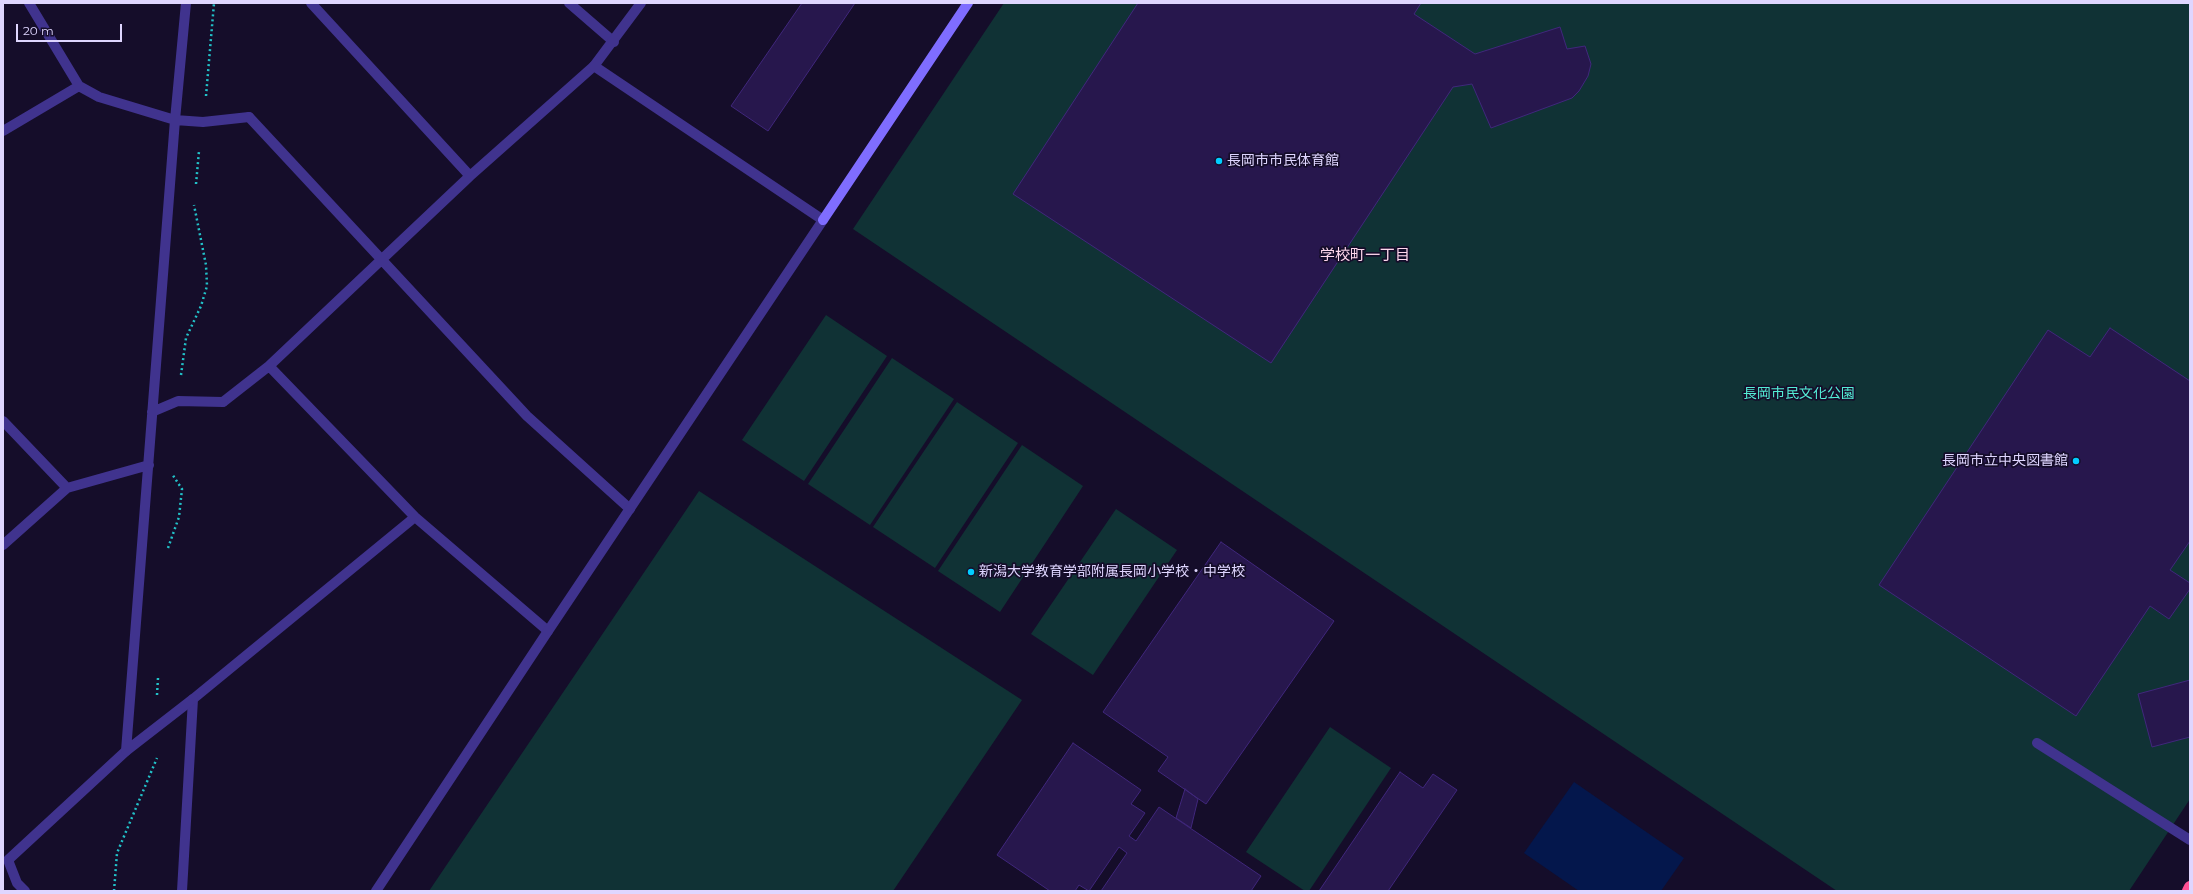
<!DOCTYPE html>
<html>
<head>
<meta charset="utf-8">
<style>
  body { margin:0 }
  #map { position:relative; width:2193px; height:894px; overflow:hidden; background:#150d2a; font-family:Montserrat,sans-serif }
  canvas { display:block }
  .frame { position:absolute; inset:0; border:4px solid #dfd6ff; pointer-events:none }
  .scale { position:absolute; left:16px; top:24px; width:106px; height:18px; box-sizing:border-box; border:2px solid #dfd6ff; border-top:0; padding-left:5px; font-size:12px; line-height:14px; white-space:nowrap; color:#dfd6ff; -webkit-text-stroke:3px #150d2a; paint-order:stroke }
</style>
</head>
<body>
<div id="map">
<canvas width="2193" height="894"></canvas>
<div class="frame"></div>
<div class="scale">20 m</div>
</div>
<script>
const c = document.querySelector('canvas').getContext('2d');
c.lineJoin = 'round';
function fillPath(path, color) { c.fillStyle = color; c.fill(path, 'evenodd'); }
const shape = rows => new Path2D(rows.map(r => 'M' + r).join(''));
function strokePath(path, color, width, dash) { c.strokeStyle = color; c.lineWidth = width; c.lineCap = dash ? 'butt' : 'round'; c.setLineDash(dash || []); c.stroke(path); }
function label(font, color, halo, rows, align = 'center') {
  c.font = font + ' Montserrat,"Noto Sans JP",sans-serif'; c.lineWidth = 3.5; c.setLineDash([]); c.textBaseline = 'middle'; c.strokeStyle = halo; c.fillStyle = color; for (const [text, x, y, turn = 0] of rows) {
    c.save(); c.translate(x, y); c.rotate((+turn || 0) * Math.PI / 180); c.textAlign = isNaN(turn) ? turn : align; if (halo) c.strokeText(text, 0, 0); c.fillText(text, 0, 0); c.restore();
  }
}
fillPath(shape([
  [1004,3,2190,3,2190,799,2129,891,1837,891,853,229],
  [826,315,887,356,804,481,742,440],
  [892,358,954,399,870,525,808,484],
  [957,402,1018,443,935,568,873,527],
  [1022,445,1083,486,1000,612,938,571],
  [699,491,1022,700,893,891,429,891],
  [1116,509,1177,550,1093,675,1031,634],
  [1330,727,1391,768,1309,891,1305,891,1246,852]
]), '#103235');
fillPath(shape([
  [1574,782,1684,858,1661,891,1579,891,1524,853]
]), '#04174c');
const building = shape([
  [802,3,855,3,768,131,731,106,802,3],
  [1138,3,1421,3,1414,14,1475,54,1560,27,1567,49,1585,46,1591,64,1588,76,1579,91,1572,98,1491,128,1472,84,1453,87,1271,363,1013,194,1138,3],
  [2110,328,2190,381,2190,541,2170,570,2190,583,2190,589,2169,619,2150,606,2076,716,1879,585,2048,330,2090,357,2110,328],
  [1221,542,1334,621,1206,804,1158,771,1168,757,1103,712,1221,542],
  [2190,680,2190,737,2152,747,2138,694,2190,680],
  [1073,743,1141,790,1131,804,1145,813,1129,836,1136,841,1159,807,1261,876,1251,891,1101,891,1127,853,1119,847,1089,891,1079,885,1075,891,1050,891,997,855,1073,743],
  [1400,772,1423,788,1433,774,1457,790,1388,891,1319,891,1400,772],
  [1185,789,1198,799,1191,828,1176,818,1185,789]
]);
fillPath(building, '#27174d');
strokePath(building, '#40277c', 1);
strokePath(shape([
  [206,96,214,3],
  [196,184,199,151],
  [181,375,186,338,201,306,207,286,206,265,194,205],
  [168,548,179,517,182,489,172,474],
  [157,695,158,678],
  [114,891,117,853,157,758]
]), '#22c1c8', 2.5, [2, 3]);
strokePath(shape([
  [311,3,470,176],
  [569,3,614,42],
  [249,117,527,416,630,509],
  [223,402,269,366],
  [548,631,415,517,269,366,470,176,594,66],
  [2037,743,2190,840],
  [25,891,17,883,8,860,126,751],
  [182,891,193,699,415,517]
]), '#40338e', 10);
strokePath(shape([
  [29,3,79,86,99,97,175,120,203,122,249,117],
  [3,131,79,86],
  [152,412,178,401,223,402],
  [3,421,67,488,149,465],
  [3,545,67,488],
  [126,751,175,120,186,3],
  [126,751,193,699],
  [376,891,548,631,823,220,594,66,641,3]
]), '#40338e', 10);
strokePath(shape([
  [823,220,968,3]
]), '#7f6dff', 10);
strokePath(shape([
  [2188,891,2190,887]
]), '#ff5193', 12);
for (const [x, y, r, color] of [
  [1219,161,4,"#02cdff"],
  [2076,461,4,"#02cdff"],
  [971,572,4,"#02cdff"]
]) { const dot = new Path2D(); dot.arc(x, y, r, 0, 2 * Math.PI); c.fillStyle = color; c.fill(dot); strokePath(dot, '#150d2a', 1.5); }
label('14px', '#dfd6ff', '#150d2a', [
  ["長岡市市民体育館",1227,161],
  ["長岡市立中央図書館",2068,461,"right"],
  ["新潟大学教育学部附属長岡小学校・中学校",979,572]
], 'left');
label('14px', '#54edd6', '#150d2a', [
  ["長岡市民文化公園",1799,394]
]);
label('15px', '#ffd8ed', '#150d2a', [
  ["学校町一丁目",1365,256]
]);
</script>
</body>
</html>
